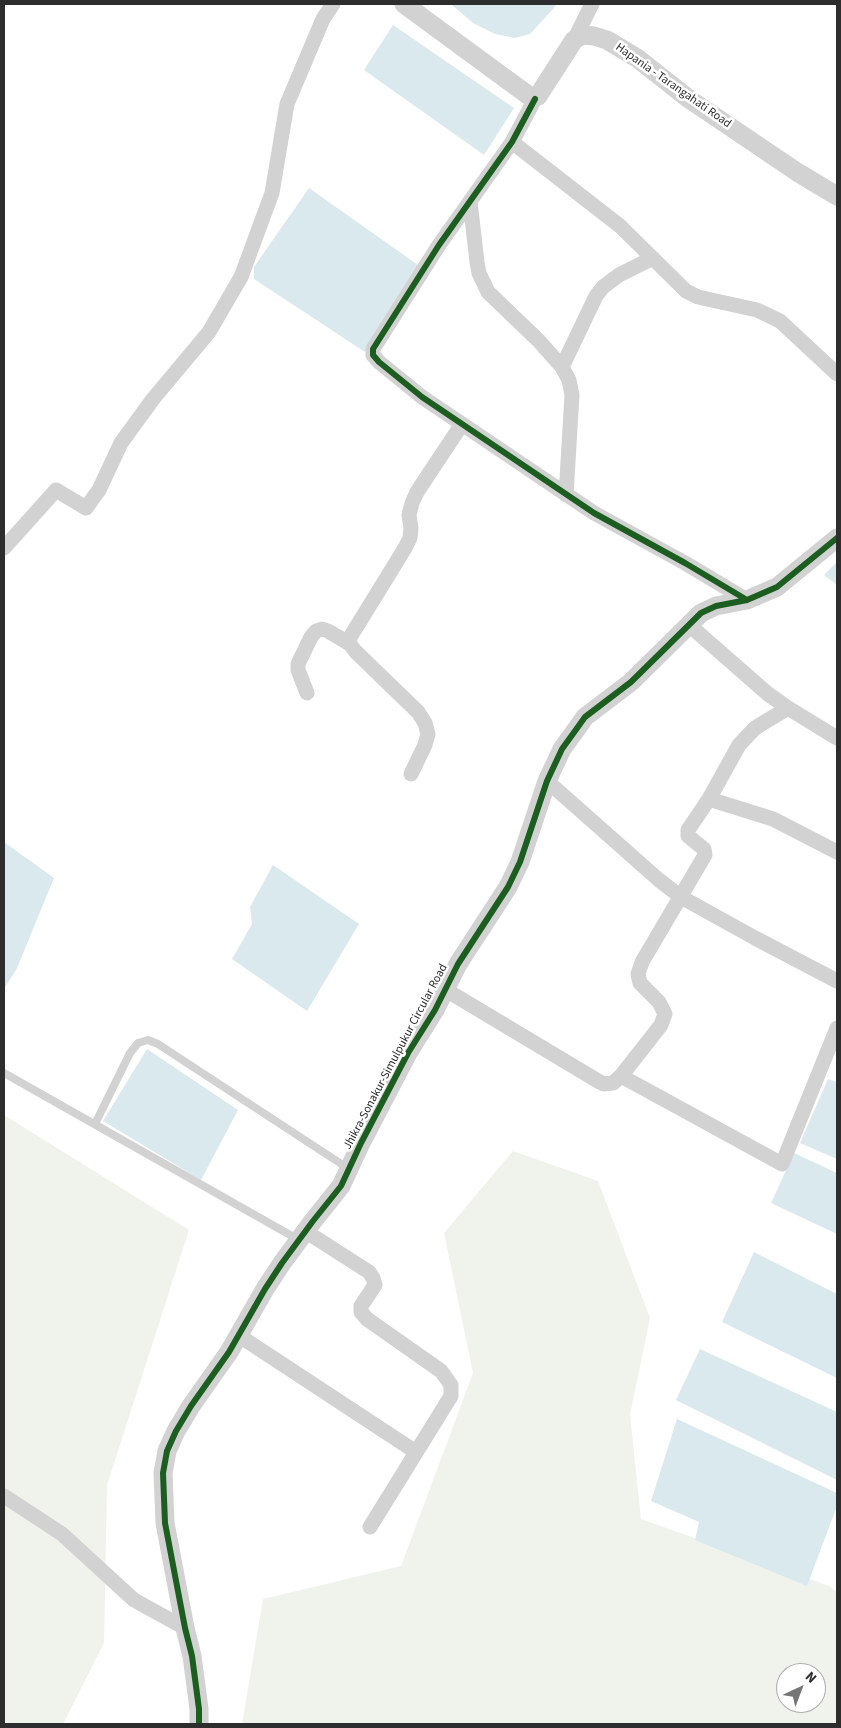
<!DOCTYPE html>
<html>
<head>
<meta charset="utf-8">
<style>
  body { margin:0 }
  #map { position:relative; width:841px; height:1728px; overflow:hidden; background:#fff; font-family:"Source Sans 3",sans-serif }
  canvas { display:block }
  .frame { position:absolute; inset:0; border:5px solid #2d2d2d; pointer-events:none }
  .north { position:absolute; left:776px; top:1663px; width:50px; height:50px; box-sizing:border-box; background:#fff; border:1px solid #ababab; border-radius:50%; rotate:43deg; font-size:14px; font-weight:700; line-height:20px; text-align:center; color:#2d2d2d }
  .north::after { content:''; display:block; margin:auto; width:18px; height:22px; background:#767676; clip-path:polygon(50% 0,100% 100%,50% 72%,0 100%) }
</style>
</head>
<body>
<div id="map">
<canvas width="841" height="1728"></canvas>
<div class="frame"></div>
<div class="north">N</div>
</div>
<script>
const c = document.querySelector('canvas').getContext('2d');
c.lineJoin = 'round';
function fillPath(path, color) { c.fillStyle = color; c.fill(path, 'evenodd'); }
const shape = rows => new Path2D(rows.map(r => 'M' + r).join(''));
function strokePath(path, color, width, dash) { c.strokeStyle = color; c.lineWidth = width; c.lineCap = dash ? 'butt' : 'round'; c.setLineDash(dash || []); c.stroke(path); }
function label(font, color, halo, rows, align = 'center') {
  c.font = font + ' "Source Sans 3",sans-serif'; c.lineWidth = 5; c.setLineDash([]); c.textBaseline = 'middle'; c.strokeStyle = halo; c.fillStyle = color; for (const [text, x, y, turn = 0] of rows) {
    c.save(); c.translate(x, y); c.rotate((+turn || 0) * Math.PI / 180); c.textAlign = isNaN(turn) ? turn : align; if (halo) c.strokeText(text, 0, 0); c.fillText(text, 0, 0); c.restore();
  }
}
fillPath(shape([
  [4,1115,189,1230,107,1485,104,1643,63,1724,4,1724],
  [513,1151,598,1181,650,1318,630,1415,641,1519,829,1586,837,1592,837,1724,242,1724,263,1599,401,1566,473,1373,444,1233],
  [786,1673,816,1673,816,1703,786,1703]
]), '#f0f3ec');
fillPath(shape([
  [451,4,556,4,554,8,530,34,515,38,495,34,473,23],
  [393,25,514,108,484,155,364,70],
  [309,188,418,265,365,352,254,279,254,267],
  [837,562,837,585,824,575],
  [4,842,54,878,17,968,4,989],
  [273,865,359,924,307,1011,232,959,252,924,250,907],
  [147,1049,238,1110,201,1180,103,1121],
  [828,1079,837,1082,837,1159,800,1143],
  [794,1153,837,1173,837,1234,771,1203],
  [754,1252,837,1294,837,1378,722,1322],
  [700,1349,837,1412,837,1480,676,1400],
  [677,1419,837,1493,837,1506,807,1586,695,1540,699,1522,651,1501]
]), '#dae9ee');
strokePath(shape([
  [4,1073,299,1240],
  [95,1124,130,1053,138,1043,148,1040,158,1044,349,1169]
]), '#d2d2d2', 8);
strokePath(shape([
  [574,40,592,4],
  [535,99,512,142,439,245,373,349,373,355,379,362,422,397,594,513,685,563,747,600],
  [512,142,620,226,686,291,698,297,757,310,780,321,837,374],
  [470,201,477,262,479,273,488,292,539,341,562,367,569,380,572,395,566,495],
  [562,367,596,296,603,287,619,275,653,258],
  [4,548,56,490,86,508,99,490,121,443,153,399,209,332,241,277,272,193,287,104,323,19,333,4],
  [688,624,768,694,788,708,837,738],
  [307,693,298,670,298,664,311,637,316,631,322,629,328,631,350,644],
  [411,774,425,745,428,734,425,723,418,712,355,651,350,644,349,639,405,548,410,538,411,528,409,515,412,503,417,492,462,424],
  [547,781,659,880,681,897,755,938,837,981],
  [709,799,773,819,837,852],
  [446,990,598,1081,604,1084,613,1083,621,1076,661,1025,665,1014,659,1002,640,983,638,974,642,962,705,855,704,849,688,836,688,830,709,799,739,745,755,728,788,708],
  [621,1076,782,1164,837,1028],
  [305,1231,369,1272,373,1278,375,1285,361,1306,361,1312,367,1319,441,1371,451,1385,451,1396,370,1527],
  [238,1335,416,1452],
  [4,1496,62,1534,134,1600,185,1628]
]), '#d2d2d2', 15);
strokePath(shape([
  [404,4,532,98,538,96,574,40,583,35,594,36,607,40,637,58,689,99,797,172,837,196],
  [199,1724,199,1709,192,1656,185,1628,165,1523,163,1473,167,1451,176,1431,191,1406,229,1352,265,1289,282,1263,313,1221,341,1186,361,1143,408,1053,435,1010,458,964,508,887,520,862,547,781,562,749,575,731,585,717,631,682,701,613,716,606,747,600,777,587,837,538]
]), '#d2d2d2', 19);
strokePath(shape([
  [535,99,512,142,439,245,373,349,373,355,379,362,422,397,594,513,685,563,747,600],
  [199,1724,199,1709,192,1656,185,1628,165,1523,163,1473,167,1451,176,1431,191,1406,229,1352,265,1289,282,1263,313,1221,341,1186,361,1143,408,1053,435,1010,458,964,508,887,520,862,547,781,562,749,575,731,585,717,631,682,701,613,716,606,747,600,777,587,837,538]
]), '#1b5e20', 6);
label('12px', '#2d2d2d', '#fff', [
  ["Hapania - Tarangahati Road",673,86,35],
  ["Jhikra-Sonakur-Simulpukur Circular Road",396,1057,-62]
]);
</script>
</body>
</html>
